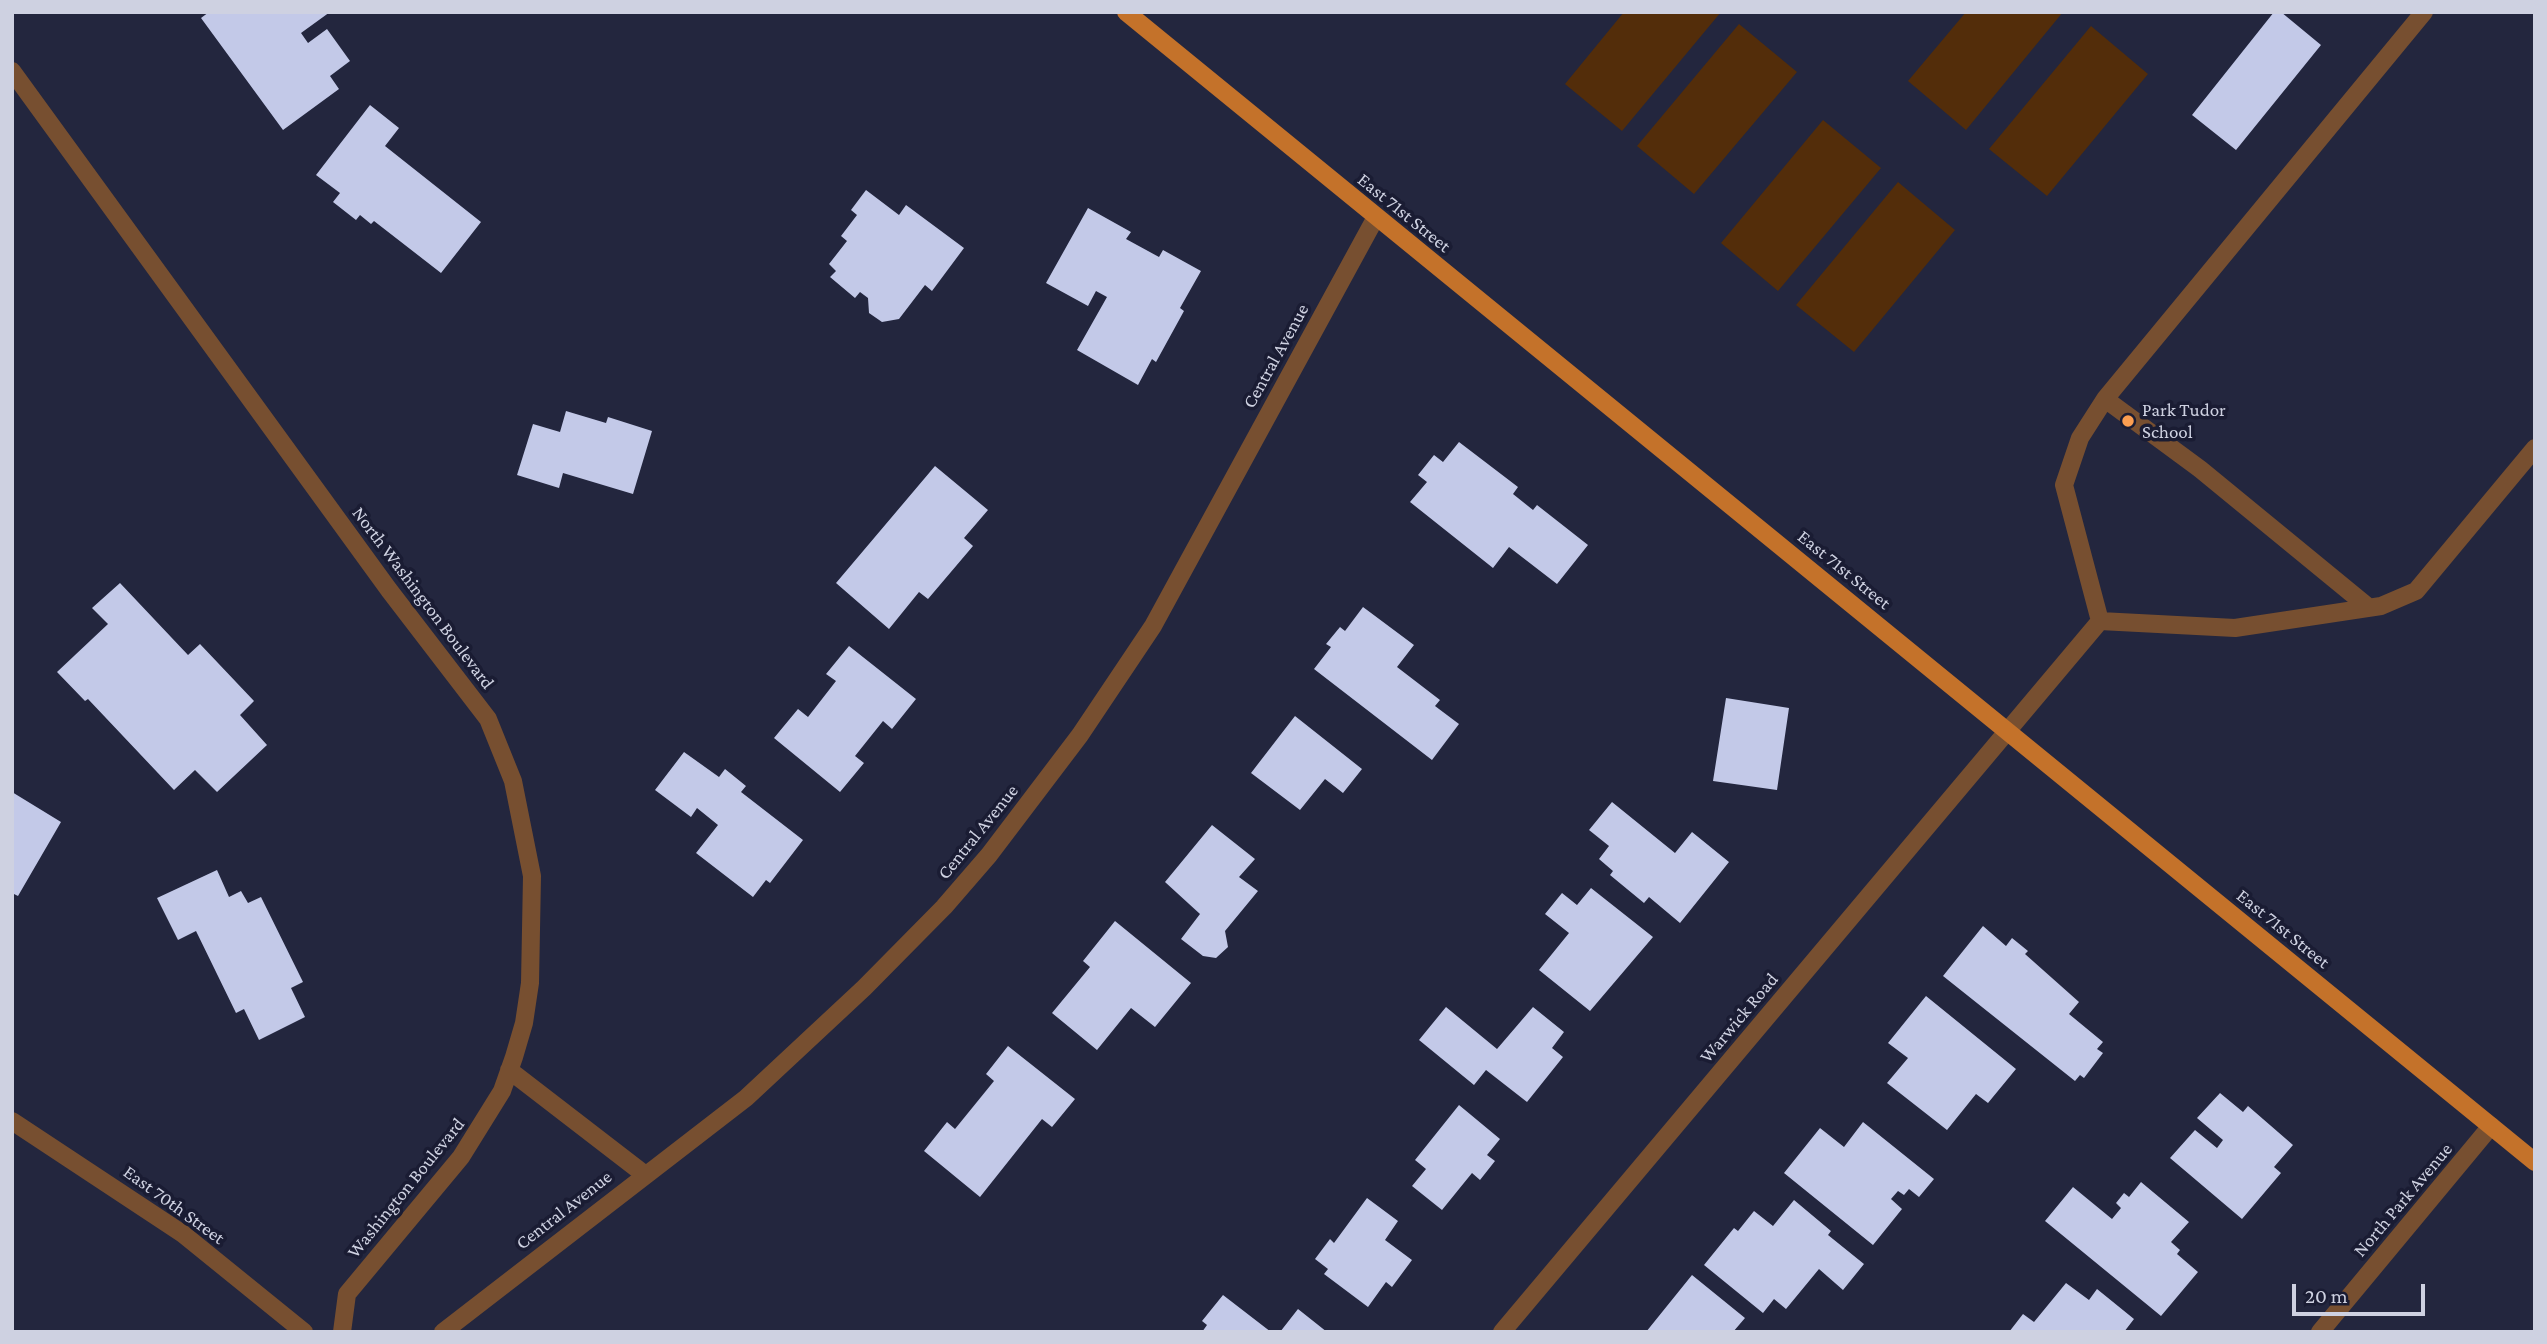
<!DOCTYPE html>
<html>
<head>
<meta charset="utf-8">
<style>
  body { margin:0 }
  #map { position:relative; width:2547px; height:1344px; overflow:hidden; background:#23263e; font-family:"Crimson Pro",serif }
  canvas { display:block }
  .frame { position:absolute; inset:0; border:14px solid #ced1e1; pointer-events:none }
  .scale { position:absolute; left:2292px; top:1284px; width:133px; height:32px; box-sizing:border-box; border:4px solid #ced1e1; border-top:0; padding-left:9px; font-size:21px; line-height:24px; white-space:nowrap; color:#ced1e1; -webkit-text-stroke:5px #1a1c33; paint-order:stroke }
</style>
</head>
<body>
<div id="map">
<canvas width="2547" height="1344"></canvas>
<div class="frame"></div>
<div class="scale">20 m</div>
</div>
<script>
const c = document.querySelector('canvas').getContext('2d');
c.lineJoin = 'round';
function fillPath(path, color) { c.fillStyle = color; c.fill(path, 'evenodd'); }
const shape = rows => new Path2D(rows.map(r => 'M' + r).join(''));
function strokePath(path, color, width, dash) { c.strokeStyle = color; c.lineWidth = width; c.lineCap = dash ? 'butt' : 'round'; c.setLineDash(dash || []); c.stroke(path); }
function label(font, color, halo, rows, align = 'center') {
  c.font = font + ' "Crimson Pro",serif'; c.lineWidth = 7; c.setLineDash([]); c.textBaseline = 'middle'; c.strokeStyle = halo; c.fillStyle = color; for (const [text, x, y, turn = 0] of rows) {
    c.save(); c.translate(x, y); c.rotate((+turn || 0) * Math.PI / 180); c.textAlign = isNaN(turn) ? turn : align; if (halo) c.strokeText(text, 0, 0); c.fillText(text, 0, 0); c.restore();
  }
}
fillPath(shape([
  [1624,12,1721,12,1622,131,1565,84],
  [1966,12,2063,12,1966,130,1908,81],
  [1739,24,1797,72,1694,194,1637,146],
  [2091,26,2148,74,2047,196,1989,149],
  [1823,120,1881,168,1778,291,1721,243],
  [1898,182,1955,230,1854,352,1796,305]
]), '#532d0a');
fillPath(shape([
  [209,12,330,12,301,33,308,43,327,29,350,61,330,76,339,89,283,130,201,18],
  [2274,12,2281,12,2321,45,2236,150,2192,115],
  [370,105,399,128,385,146,481,222,441,273,374,221,371,224,360,215,356,220,333,202,340,193,316,175],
  [866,190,899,215,906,205,964,248,932,291,925,285,899,319,882,322,869,313,868,298,860,292,855,298,830,277,836,271,829,264,847,241,841,236,857,215,851,210],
  [1088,208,1131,232,1126,239,1159,257,1163,250,1201,271,1180,308,1184,311,1156,362,1152,359,1138,385,1077,350,1107,297,1096,291,1088,306,1046,283],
  [566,411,606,423,608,417,652,431,633,494,563,473,559,488,517,475,533,424,560,432],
  [1459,442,1518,487,1513,494,1533,510,1537,505,1588,545,1557,584,1509,547,1493,568,1410,502,1427,482,1418,475,1434,455,1443,462],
  [935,466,988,510,964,538,973,546,928,599,919,592,889,629,836,583],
  [120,583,188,655,200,644,254,701,240,715,267,745,217,792,195,770,174,790,88,699,85,701,57,672,108,624,92,608],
  [1363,607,1414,645,1397,667,1440,700,1435,706,1459,724,1432,760,1314,669,1331,647,1326,644,1340,627,1345,631],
  [849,646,916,699,892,729,883,721,855,756,864,763,840,792,774,738,798,709,808,717,836,681,826,674],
  [1726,698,1789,708,1777,790,1713,781],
  [1295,716,1362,769,1343,793,1325,779,1300,810,1251,773],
  [684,752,719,777,725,769,746,786,741,792,803,840,770,883,766,880,753,897,696,853,718,825,697,808,691,817,655,790],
  [12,792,61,822,18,896,12,893],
  [1612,802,1675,853,1692,832,1729,862,1680,923,1649,897,1644,903,1610,875,1613,871,1599,859,1609,846,1589,830],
  [1212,825,1255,859,1239,877,1258,891,1225,931,1228,947,1216,958,1203,956,1181,939,1200,914,1165,882],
  [217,870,229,897,241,891,248,903,261,897,303,982,291,988,305,1017,259,1040,244,1009,236,1013,196,931,178,940,157,898],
  [1591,888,1653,937,1590,1011,1539,970,1569,933,1545,914,1562,893,1577,905],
  [1115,921,1191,983,1155,1027,1131,1008,1097,1050,1052,1013,1090,967,1083,961],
  [1983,926,2006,946,2012,938,2028,951,2025,954,2079,1002,2069,1014,2103,1042,2097,1049,2103,1053,2084,1078,2080,1075,2075,1081,1943,976],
  [1926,996,2016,1069,1988,1103,1976,1094,1947,1130,1887,1083,1908,1058,1888,1043],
  [1446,1007,1497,1049,1533,1007,1564,1032,1552,1048,1563,1057,1527,1102,1486,1070,1474,1085,1419,1040],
  [1008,1046,1075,1099,1052,1127,1042,1119,980,1197,924,1151,947,1122,955,1129,994,1081,986,1074],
  [2220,1093,2243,1112,2248,1106,2293,1145,2274,1167,2281,1173,2242,1219,2170,1158,2195,1130,2217,1148,2223,1140,2197,1118],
  [1459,1105,1500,1139,1487,1155,1495,1161,1480,1180,1472,1173,1442,1210,1412,1186,1426,1169,1415,1160],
  [1863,1122,1934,1179,1919,1197,1909,1189,1904,1195,1898,1191,1891,1199,1902,1209,1873,1245,1784,1173,1820,1128,1844,1147],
  [2141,1182,2189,1222,2171,1242,2180,1250,2177,1254,2198,1272,2161,1316,2045,1221,2073,1187,2112,1219,2121,1208,2116,1203,2124,1193,2129,1197],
  [1367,1198,1398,1221,1385,1240,1412,1260,1392,1287,1386,1282,1368,1307,1324,1274,1328,1269,1315,1259,1330,1239,1334,1243],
  [1794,1200,1831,1231,1828,1235,1864,1264,1843,1290,1819,1269,1786,1309,1774,1299,1763,1313,1704,1265,1734,1228,1738,1231,1754,1211,1773,1226],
  [1692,1275,1745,1318,1733,1332,1646,1332],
  [2066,1283,2089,1300,2097,1289,2134,1319,2124,1332,2009,1332,2023,1314,2034,1322],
  [1223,1295,1271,1332,1202,1332,1207,1325,1202,1321],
  [1298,1309,1327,1332,1280,1332]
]), '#c3c9e8');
strokePath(shape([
  [2424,12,2105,399,2080,438,2064,485,2100,621,2235,628,2381,606,2416,591,2535,448],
  [12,71,389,590,488,719,513,781,532,876,530,983,524,1023,514,1057,502,1091,461,1157,347,1294,342,1332],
  [2105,399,2200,469,2367,606],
  [509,1070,644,1174],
  [12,1121,183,1234,304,1332],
  [443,1332,746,1098,864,988,944,907,989,855,1080,735,1153,626,1376,217],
  [1502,1332,2100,621],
  [2320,1332,2491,1126]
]), '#774f30', 18);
strokePath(shape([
  [1126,12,2535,1162]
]), '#c4722a', 18);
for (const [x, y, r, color] of [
  [2128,421,7,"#fb9e51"]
]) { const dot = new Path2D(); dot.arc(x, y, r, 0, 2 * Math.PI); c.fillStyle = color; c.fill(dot); strokePath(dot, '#1a1c33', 2.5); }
label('19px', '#ced1e1', '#1a1c33', [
  ["East 71st Street",1404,213,39],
  ["Central Avenue",1276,356,-61],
  ["East 71st Street",1844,570,39],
  ["North Washington Boulevard",423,598,53],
  ["Central Avenue",978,832,-51],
  ["East 71st Street",2283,929,39],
  ["Warwick Road",1739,1018,-50],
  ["Washington Boulevard",406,1188,-51],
  ["North Park Avenue",2403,1200,-50],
  ["East 70th Street",174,1205,36],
  ["Central Avenue",564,1210,-38]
]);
label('19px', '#ced1e1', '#1a1c33', [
  ["Park Tudor",2142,410],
  ["School",2142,432]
], 'left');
</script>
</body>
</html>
